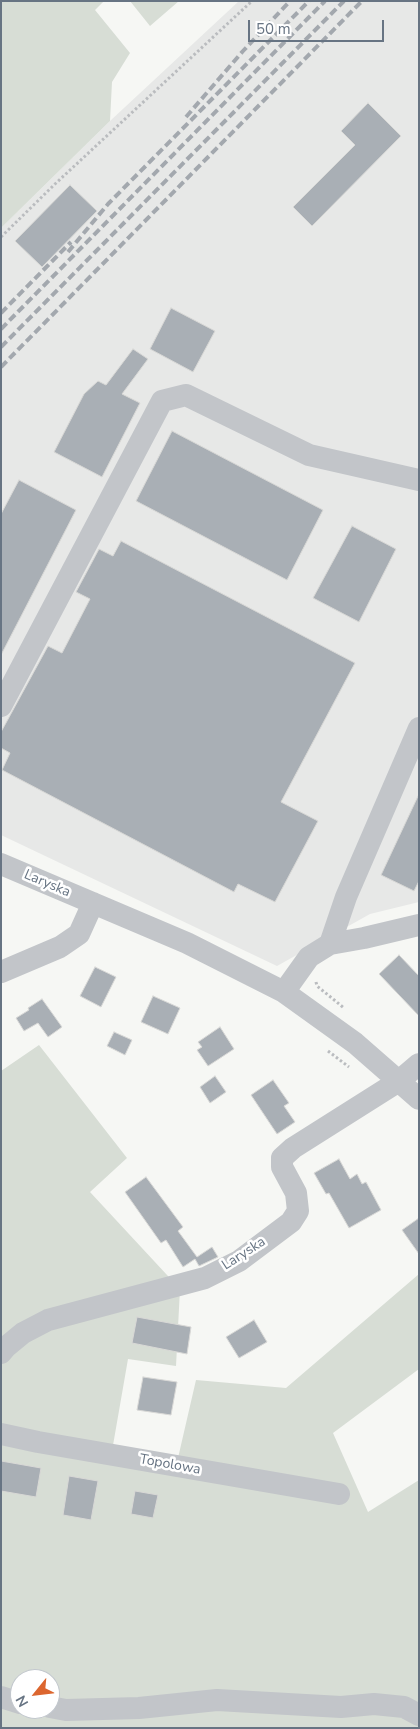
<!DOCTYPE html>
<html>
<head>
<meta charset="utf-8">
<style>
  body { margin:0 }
  #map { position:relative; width:420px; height:1729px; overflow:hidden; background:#f6f7f4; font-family:"Nunito Sans",sans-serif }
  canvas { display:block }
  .frame { position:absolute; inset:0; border:2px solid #677483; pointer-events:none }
  .north { position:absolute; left:10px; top:1669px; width:50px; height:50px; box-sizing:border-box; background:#fff; border:1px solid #c2c7cd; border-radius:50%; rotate:241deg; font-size:14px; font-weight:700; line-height:20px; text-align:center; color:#677483 }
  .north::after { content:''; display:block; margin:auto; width:18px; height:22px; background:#dc662f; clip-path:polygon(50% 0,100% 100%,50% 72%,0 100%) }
  .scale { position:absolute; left:248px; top:20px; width:136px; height:22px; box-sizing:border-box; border:2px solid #677483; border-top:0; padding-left:6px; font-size:15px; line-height:18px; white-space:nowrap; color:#677483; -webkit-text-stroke:4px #fff; paint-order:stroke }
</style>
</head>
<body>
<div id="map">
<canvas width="420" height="1729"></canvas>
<div class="frame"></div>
<div class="north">N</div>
<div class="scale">50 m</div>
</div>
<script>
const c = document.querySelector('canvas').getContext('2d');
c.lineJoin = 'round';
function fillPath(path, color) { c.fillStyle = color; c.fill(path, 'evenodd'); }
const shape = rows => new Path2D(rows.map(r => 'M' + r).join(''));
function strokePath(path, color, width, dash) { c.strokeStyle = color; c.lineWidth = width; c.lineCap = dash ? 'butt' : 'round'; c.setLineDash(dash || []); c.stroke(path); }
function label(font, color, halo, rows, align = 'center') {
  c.font = font + ' "Nunito Sans",sans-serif'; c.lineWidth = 5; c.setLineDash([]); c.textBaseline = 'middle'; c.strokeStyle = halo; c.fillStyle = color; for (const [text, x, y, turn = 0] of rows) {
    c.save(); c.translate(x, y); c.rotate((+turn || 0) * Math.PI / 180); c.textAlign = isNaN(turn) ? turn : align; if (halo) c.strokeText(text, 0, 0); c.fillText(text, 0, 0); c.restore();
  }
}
fillPath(shape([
  [239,1,419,1,419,902,370,914,277,966,1,835,1,228,110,121]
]), '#e7e8e7');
fillPath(shape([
  [1,1,104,1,95,10,130,53,112,82,110,121,1,228],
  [130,1,179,1,150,26],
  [39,1045,127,1158,90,1192,180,1289,176,1366,128,1359,112,1451,178,1458,196,1380,286,1388,419,1274,419,1369,333,1433,368,1512,419,1480,419,1728,1,1728,1,1071],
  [20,1679,50,1679,50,1709,20,1709]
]), '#d7ddd5');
const building = shape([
  [368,103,401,136,312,226,293,207,355,145,341,131,368,103],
  [70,185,97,211,42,267,15,241,70,185],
  [171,308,215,331,193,372,150,349,171,308],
  [133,349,148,359,122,394,140,403,102,477,54,452,84,394,98,381,106,385,133,349],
  [172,431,323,510,287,580,136,501,172,431],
  [19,480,76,510,1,655,1,514,19,480],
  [352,526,396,549,359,622,313,598,352,526],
  [121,541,355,663,281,802,318,821,275,902,238,884,234,892,2,770,10,753,1,748,1,732,48,646,62,653,90,599,76,592,99,549,113,556,121,541],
  [419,794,419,881,414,891,381,875,419,794],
  [399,955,419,976,419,1016,379,974,399,955],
  [95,967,116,977,101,1007,80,996,95,967],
  [153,996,180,1008,168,1034,141,1022,153,996],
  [42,999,62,1027,48,1037,38,1023,24,1031,16,1018,29,1010,28,1008,42,999],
  [220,1027,234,1049,208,1066,197,1050,202,1047,198,1042,220,1027],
  [114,1032,132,1040,125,1055,107,1046,114,1032],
  [215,1076,226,1092,210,1103,200,1087,215,1076],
  [273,1080,289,1103,284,1106,295,1122,277,1134,251,1095,273,1080],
  [339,1159,350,1179,357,1174,362,1184,366,1182,381,1210,349,1228,329,1193,326,1194,314,1173,339,1159],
  [146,1177,183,1227,178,1231,197,1257,212,1247,218,1257,199,1266,195,1259,183,1267,166,1240,161,1243,125,1192,146,1177],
  [419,1218,419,1254,402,1230,419,1218],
  [137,1317,191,1327,187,1354,132,1343,137,1317],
  [254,1320,267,1342,239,1358,226,1337,254,1320],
  [143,1377,177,1382,171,1415,137,1410,143,1377],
  [1,1461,41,1468,36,1497,1,1491,1,1461],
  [69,1476,98,1481,91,1520,63,1515,69,1476],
  [135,1491,158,1495,153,1518,131,1514,135,1491]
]);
fillPath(building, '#a9afb5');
strokePath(building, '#d8d8d6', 1);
strokePath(shape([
  [1,237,55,184,252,1],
  [316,982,317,986,344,1008],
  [328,1051,349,1067]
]), '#babcbf', 3, [2.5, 2.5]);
strokePath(shape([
  [1,706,162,401,186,395,309,455,419,480],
  [1,864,187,943,284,992,355,1043,419,1099],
  [330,944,346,897,419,728],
  [1,972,60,947,79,934,93,903],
  [284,992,309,957,330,944,364,938,419,925],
  [1,1353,6,1347,23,1333,48,1320,205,1278,239,1261,291,1222,298,1211,296,1193,282,1167,282,1158,293,1148,399,1081,419,1064],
  [1,1434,38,1442,339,1494],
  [1,1697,20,1703],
  [50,1707,66,1710,139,1708,217,1700,341,1707,374,1704,404,1707,419,1715]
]), '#c2c5c9', 22);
strokePath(shape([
  [186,117,243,51,290,1],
  [68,252,108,204,309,1],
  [1,313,71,242],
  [1,329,325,1],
  [1,347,344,1],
  [1,367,362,1]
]), '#a3a8ae', 4, [8, 4]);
label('14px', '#677483', '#fff', [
  ["Laryska",47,884,23],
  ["Laryska",244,1254,-33],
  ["Topolowa",170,1465,10]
]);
</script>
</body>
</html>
